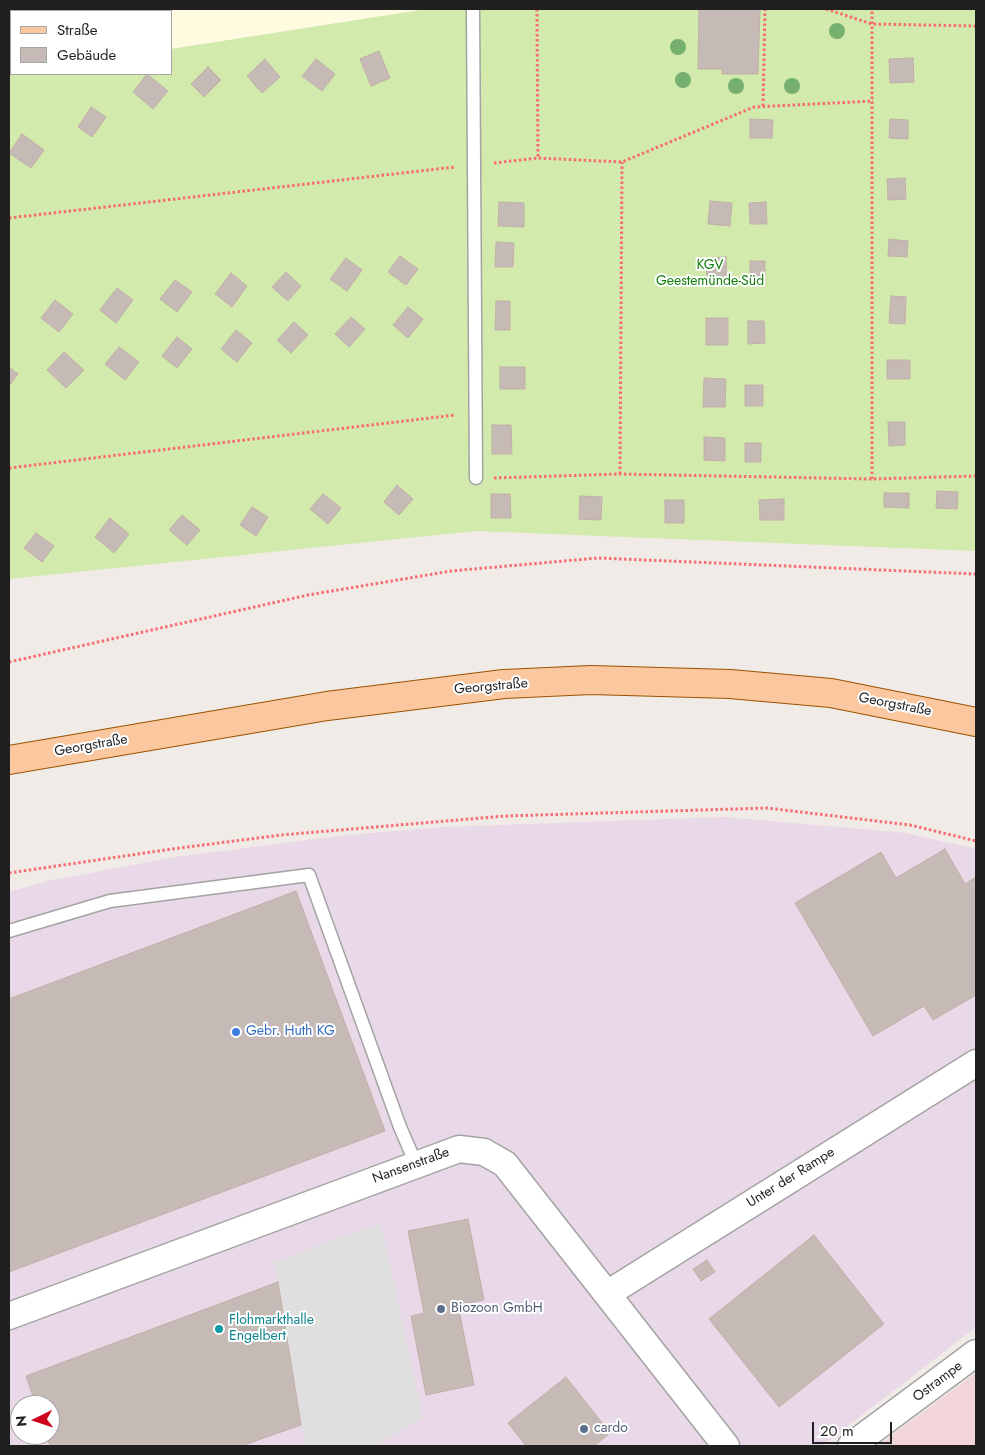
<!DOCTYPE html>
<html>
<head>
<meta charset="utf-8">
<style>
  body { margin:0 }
  #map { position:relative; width:985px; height:1455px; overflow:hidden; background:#f0ebe6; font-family:Jost,sans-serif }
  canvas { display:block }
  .frame { position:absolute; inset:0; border:10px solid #1f1f1f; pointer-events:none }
  .legend { position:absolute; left:10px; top:10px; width:162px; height:65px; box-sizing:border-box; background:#fff; border:1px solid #a5a5a5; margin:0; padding:6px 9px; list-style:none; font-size:15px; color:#1f1f1f }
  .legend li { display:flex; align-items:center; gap:10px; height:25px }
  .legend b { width:25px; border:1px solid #a5a5a5 }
  .north { position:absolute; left:10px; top:1395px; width:50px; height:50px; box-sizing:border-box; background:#fff; border:1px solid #a5a5a5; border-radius:50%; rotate:266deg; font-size:14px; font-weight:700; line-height:20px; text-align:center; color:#1f1f1f }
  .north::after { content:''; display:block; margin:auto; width:18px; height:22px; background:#ce011c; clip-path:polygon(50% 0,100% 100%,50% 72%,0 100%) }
  .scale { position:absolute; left:812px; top:1422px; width:80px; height:22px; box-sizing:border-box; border:2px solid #1f1f1f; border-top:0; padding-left:6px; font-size:15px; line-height:18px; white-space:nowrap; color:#1f1f1f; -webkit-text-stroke:4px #fff; paint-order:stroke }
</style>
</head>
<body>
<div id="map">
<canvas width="985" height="1455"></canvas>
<div class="frame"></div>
<ul class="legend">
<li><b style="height:6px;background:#fbc79f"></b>Straße</li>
<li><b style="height:14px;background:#c5bab5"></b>Gebäude</li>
</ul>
<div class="north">N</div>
<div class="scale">20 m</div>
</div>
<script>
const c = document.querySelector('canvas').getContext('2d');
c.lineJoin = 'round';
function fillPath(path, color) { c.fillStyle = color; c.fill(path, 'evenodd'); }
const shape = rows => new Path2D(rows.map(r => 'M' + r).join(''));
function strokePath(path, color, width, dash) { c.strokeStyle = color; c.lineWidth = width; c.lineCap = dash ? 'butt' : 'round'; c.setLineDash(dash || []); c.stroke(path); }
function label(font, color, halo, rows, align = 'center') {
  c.font = font + ' Jost,sans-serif'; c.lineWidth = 4; c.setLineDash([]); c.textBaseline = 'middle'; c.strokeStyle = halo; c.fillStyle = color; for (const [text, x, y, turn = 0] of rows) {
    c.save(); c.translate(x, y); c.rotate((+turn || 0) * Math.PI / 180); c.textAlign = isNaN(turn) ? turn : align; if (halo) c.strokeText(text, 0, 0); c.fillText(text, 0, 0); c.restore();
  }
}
fillPath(shape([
  [976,1373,976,1446,877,1446]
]), '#f1d5d8');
fillPath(shape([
  [725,817,906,833,976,849,976,1327,822,1446,9,1446,9,892,48,881,175,857,348,835,443,827],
  [20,1405,50,1405,50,1435,20,1435]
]), '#e9d8e8');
fillPath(shape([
  [9,9,427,9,171,49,171,11,11,11,11,74,14,74,9,75]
]), '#fffbe0');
fillPath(shape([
  [427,9,976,9,976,551,476,531,9,579,9,75,171,74,171,49]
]), '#d2eaac');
fillPath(shape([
  [381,1223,423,1418,375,1446,306,1446,274,1262]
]), '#dfdfdf');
const building = shape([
  [699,9,760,9,758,74,722,74,722,69,698,69,699,9],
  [379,51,390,78,371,86,360,59,379,51],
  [913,58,914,82,890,83,889,59,913,58],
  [265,59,280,77,262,93,247,76,265,59],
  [316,59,335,74,322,91,302,76,316,59],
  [208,67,221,80,204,97,191,84,208,67],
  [147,74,168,91,153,109,133,92,147,74],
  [91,107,106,117,92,137,78,127,91,107],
  [750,119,773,120,772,138,750,138,750,119],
  [890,119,908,120,908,139,889,138,890,119],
  [22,134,44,150,31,168,9,153,22,134],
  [905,178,906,199,888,200,887,179,905,178],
  [710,201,732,203,730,226,708,224,710,201],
  [499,202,524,203,524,227,498,226,499,202],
  [766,202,767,224,750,224,749,203,766,202],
  [889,239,908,241,907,257,888,256,889,239],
  [496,242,514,243,513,267,495,267,496,242],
  [400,256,418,269,406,285,388,272,400,256],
  [726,257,727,284,707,284,706,258,726,257],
  [346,258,362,270,347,291,330,279,346,258],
  [750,261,765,261,765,284,750,284,750,261],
  [286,272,301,286,288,301,272,287,286,272],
  [231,273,247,286,232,307,215,294,231,273],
  [175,280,192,292,177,312,160,299,175,280],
  [117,288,133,300,116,323,100,310,117,288],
  [891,296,906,297,905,324,889,323,891,296],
  [55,300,73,314,59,332,41,318,55,300],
  [496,301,510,301,510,330,495,330,496,301],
  [408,307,423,319,408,338,393,325,408,307],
  [351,317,365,329,349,347,335,334,351,317],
  [706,318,728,318,728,345,706,345,706,318],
  [748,321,764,321,765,343,748,344,748,321],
  [294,322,308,335,291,353,277,340,294,322],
  [236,330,252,343,237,362,221,349,236,330],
  [177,337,192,349,177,368,162,356,177,337],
  [119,347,139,362,125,380,105,364,119,347],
  [64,352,84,370,66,388,47,370,64,352],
  [887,360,910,360,910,379,887,379,887,360],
  [9,367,18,374,9,386,9,367],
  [500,367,525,367,525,389,500,389,500,367],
  [704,378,726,379,725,407,703,407,704,378],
  [745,385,763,385,763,406,745,406,745,385],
  [888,422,905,422,905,445,889,446,888,422],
  [492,425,511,425,512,454,492,454,492,425],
  [704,437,725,438,725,461,704,460,704,437],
  [745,443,761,443,761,462,745,462,745,443],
  [397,485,413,499,399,515,384,502,397,485],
  [937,491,958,492,957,509,936,508,937,491],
  [884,493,909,493,909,508,884,507,884,493],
  [323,494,341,508,328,524,310,509,323,494],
  [491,494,510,494,511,518,491,518,491,494],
  [580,496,602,497,601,520,579,519,580,496],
  [784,499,784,520,760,520,759,500,784,499],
  [665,500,684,500,684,523,665,523,665,500],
  [252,507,268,517,256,536,240,525,252,507],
  [182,515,200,530,187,545,169,530,182,515],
  [110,518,129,534,114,553,95,537,110,518],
  [36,533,54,546,42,562,24,548,36,533],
  [945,849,965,884,976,877,976,995,933,1020,924,1006,873,1036,795,903,881,852,896,878,945,849],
  [296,891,385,1131,9,1272,9,999,296,891],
  [468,1219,484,1300,458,1305,474,1385,426,1395,411,1316,424,1313,408,1231,468,1219],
  [814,1235,884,1324,779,1407,709,1319,814,1235],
  [707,1260,715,1272,701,1281,693,1269,707,1260],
  [278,1282,301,1425,241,1446,50,1446,46,1435,50,1435,50,1405,36,1405,26,1376,278,1282],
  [566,1377,610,1433,594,1446,526,1446,508,1423,566,1377]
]);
fillPath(building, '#c5bab5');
strokePath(building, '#c2b0a8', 1);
const lane = shape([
  [473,9,476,478],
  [9,931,110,901,309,875,400,1127,416,1164]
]);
const street = shape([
  [607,1294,976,1063],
  [9,1316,459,1149,484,1152,505,1164,726,1446],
  [851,1446,976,1353]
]);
const primary = shape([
  [9,760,327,706,504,684,591,680,730,684,831,693,976,722]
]);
strokePath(lane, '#a3a3a3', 15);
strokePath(street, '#a3a3a3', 29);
strokePath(primary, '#9a5301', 30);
strokePath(shape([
  [537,9,538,158],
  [826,9,872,24,976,26],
  [763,106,765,9],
  [494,163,538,158,622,162,754,107,873,101],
  [9,218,455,167],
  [9,468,455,415],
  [620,474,622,162],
  [494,478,620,474,872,479,976,476],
  [872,479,872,9],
  [9,662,308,595,451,571,598,558,976,574],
  [9,873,172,849,281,835,505,816,767,808,910,825,976,841]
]), '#f96d72', 3, [2.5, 2.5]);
strokePath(lane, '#fff', 12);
strokePath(street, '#fff', 26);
strokePath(primary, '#fbc79f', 28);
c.fillStyle = '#76b06e';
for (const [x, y] of [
  [837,31],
  [678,47],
  [683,80],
  [736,86],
  [792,86]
]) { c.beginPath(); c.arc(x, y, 8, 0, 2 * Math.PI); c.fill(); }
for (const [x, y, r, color] of [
  [236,1032,5,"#3f7fe0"],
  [441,1309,5,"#5c6f8a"],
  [219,1329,5,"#0f9aa8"],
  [584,1429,5,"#5c6f8a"]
]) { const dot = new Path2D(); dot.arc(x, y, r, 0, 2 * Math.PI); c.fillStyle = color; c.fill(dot); strokePath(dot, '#fff', 2); }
label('14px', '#127f0c', '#fff', [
  ["KGV",710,266],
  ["Geestemünde-Süd",710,282]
]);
label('14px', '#1f1f1f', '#fff', [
  ["Georgstraße",491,687,-5],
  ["Georgstraße",895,705,11],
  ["Georgstraße",91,746,-10],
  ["Nansenstraße",411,1166,-20],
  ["Unter der Rampe",791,1178,-32],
  ["Ostrampe",938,1382,-37]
]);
label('14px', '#366cbe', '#fff', [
  ["Gebr. Huth KG",246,1032]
], 'left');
label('14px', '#4e5e75', '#fff', [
  ["Biozoon GmbH",451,1309],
  ["cardo",594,1429]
], 'left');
label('14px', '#0d838f', '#fff', [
  ["Flohmarkthalle",229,1321],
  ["Engelbert",229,1337]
], 'left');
</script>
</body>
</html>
